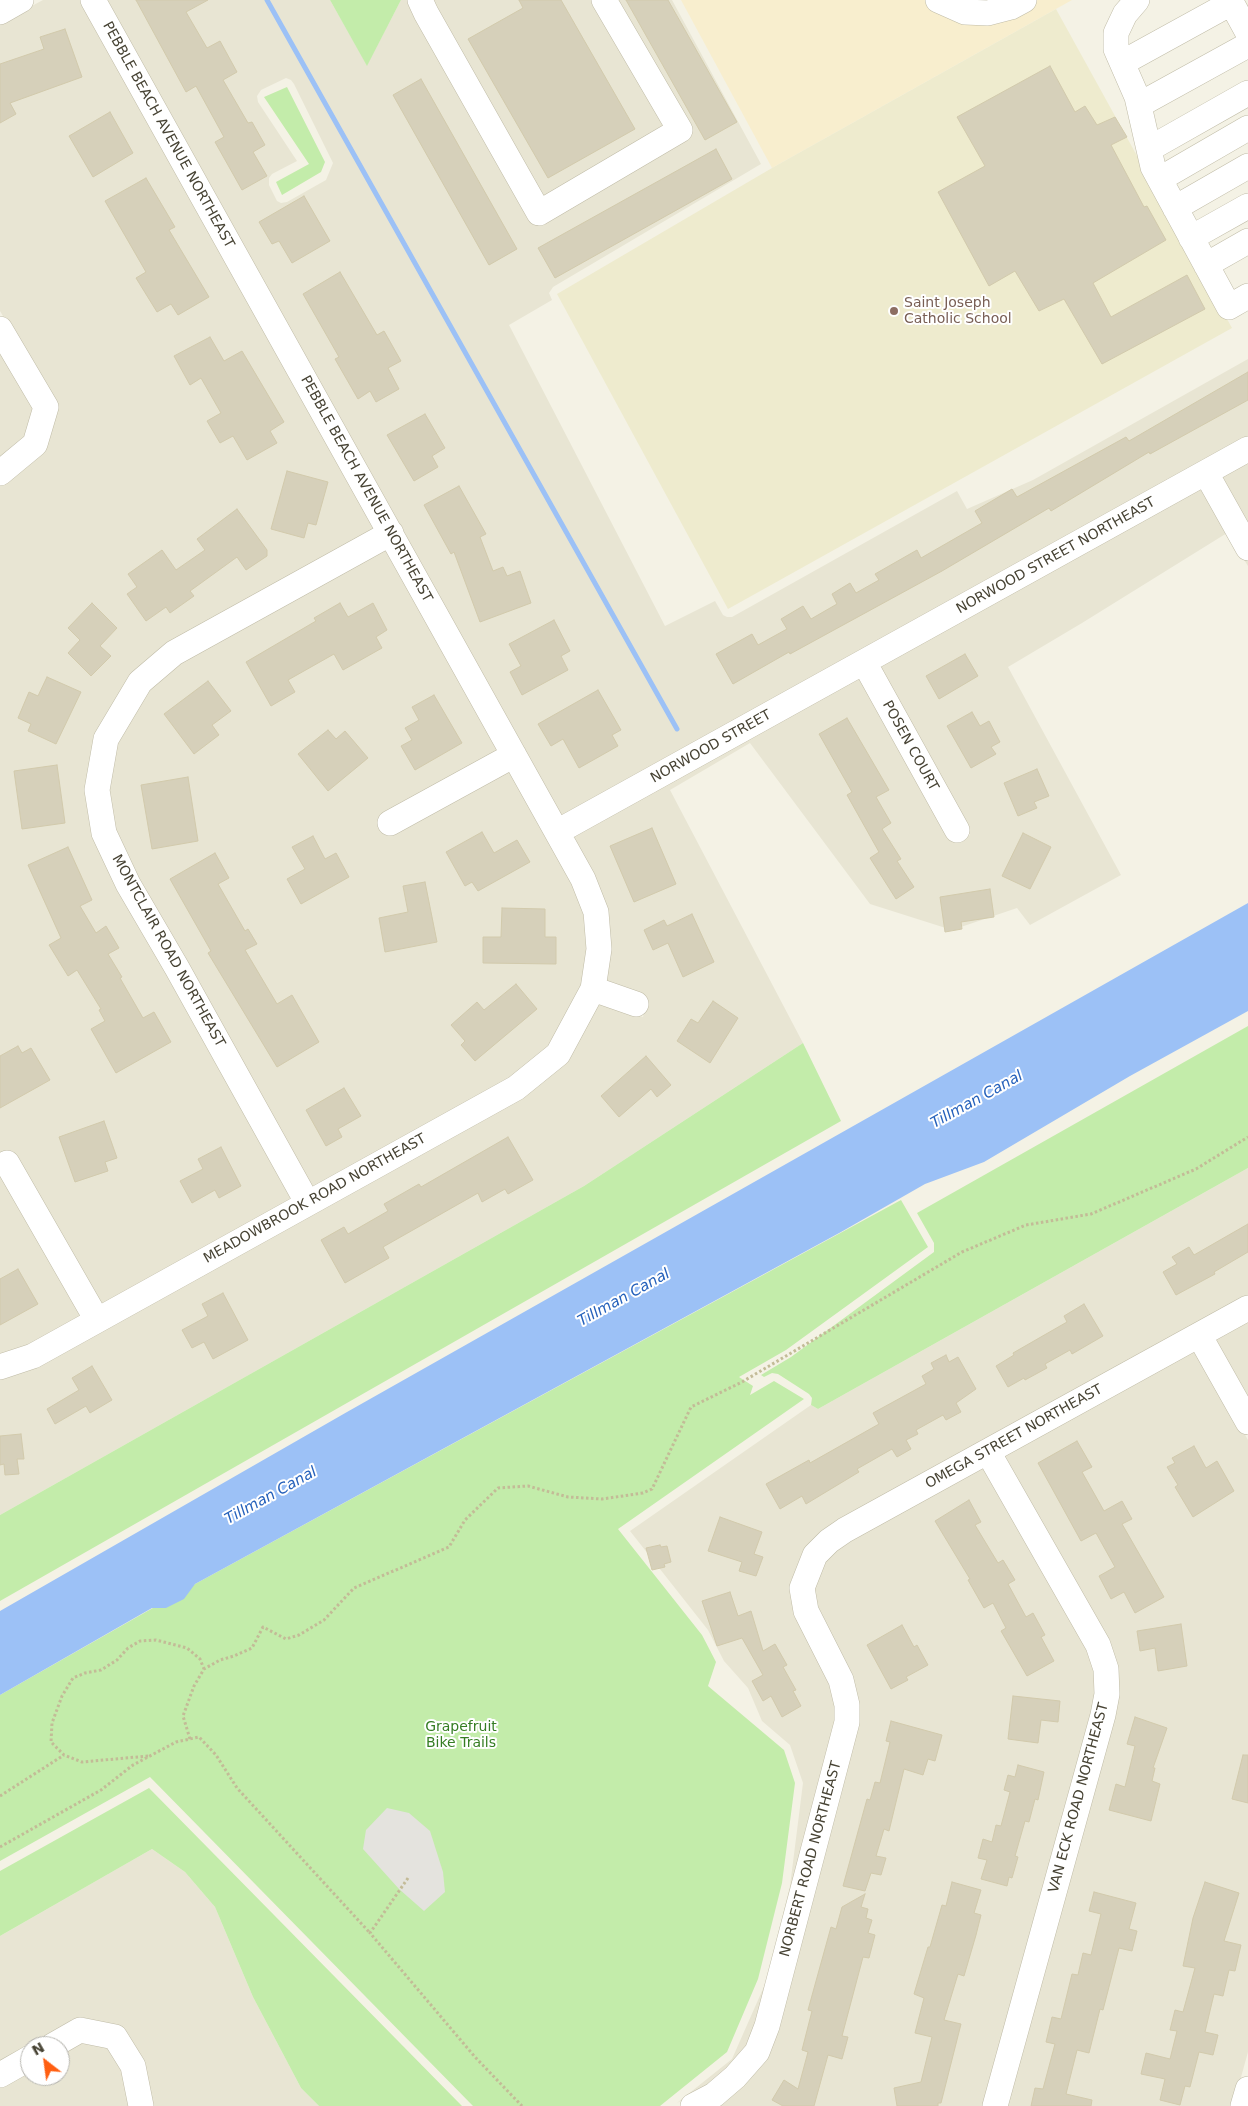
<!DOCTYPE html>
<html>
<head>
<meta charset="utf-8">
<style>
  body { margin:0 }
  #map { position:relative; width:1248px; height:2106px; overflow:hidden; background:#f4f2e5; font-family:"DejaVu Sans",sans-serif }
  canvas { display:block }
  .north { position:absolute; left:20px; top:2036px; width:50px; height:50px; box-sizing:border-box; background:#fff; border:1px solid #b5b4ae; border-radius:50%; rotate:330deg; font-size:14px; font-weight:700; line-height:20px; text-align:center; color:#474334 }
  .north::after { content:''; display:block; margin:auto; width:18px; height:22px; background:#ff5f11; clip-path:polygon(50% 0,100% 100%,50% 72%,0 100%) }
</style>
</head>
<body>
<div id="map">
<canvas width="1248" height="2106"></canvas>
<div class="north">N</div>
</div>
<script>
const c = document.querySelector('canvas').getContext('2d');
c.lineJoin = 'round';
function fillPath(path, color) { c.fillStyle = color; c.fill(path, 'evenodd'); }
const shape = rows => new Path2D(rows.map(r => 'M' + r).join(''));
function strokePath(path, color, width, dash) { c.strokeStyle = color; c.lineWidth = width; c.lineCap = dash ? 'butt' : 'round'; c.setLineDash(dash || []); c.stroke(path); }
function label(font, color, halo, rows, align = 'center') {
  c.font = font + ' "DejaVu Sans",sans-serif'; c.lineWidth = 4; c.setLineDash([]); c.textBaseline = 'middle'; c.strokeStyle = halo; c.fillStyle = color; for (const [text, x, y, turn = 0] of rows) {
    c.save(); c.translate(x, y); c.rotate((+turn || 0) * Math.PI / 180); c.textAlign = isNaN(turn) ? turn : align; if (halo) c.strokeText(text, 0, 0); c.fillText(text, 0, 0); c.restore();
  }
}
fillPath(shape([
  [43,0,83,0,378,528,170,644,88,787,294,1198,100,1307,10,1150,0,1155,0,486,41,452,54,402,0,311,0,23],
  [103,0,330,0,367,65,401,0,411,0,532,217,686,139,614,0,672,0,761,164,553,287,549,293,552,300,509,325,665,626,715,601,723,615,727,617,732,617,957,491,967,509,1033,480,1248,359,1248,566,1227,533,1082,623,1008,667,1121,875,1030,925,1017,908,952,930,870,904,750,743,670,790,803,1043,584,1186,0,1515,0,1378,521,1097,598,1001,643,1017,647,998,603,983,570,836,861,675,954,843,970,835,866,649,560,819],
  [286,78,291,80,294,84,333,163,326,180,287,202,281,203,277,201,269,185,269,178,272,174,297,161,258,102,257,96,261,90],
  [430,0,593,0,667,126,542,200],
  [0,347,36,407,27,437,0,460],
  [388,546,501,750,377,819,387,836,511,768,575,882,586,914,589,948,584,985,551,1047,511,1079,310,1189,112,831,107,791,115,743,147,689,180,662],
  [0,1168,84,1316,28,1346,0,1356],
  [1248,1168,1248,1296,983,1443,795,1579,791,1579,792,1586,790,1592,794,1594,832,1683,838,1719,749,2047,708,2086,677,2103,732,2059,766,1982,790,1886,803,1783,790,1745,762,1721,748,1688,724,1661,708,1630,630,1531,811,1405,818,1409],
  [1248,1319,1248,1403,1212,1340],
  [1196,1348,1248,1440,1248,2052,1233,2106,1005,2106,1116,1695,1001,1457],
  [985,1465,1090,1649,1096,1670,1097,1693,985,2106,714,2106,743,2084,857,1722,815,1609,812,1590,823,1561,835,1549],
  [152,1849,185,1872,215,1907,253,1997,301,2088,319,2106,150,2106,142,2066,86,2021,83,2017,78,2020,72,2019,71,2023,0,2063,0,1936],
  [82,2040,110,2046,125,2069,132,2106,0,2106,0,2086,30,2070,30,2076,60,2076,60,2053]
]), '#e8e5d3');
fillPath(shape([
  [681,0,1072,0,772,168]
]), '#f8eece');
fillPath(shape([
  [1056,9,1232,328,728,609,557,294,772,168]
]), '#eeebce');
fillPath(shape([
  [330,0,401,0,367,66],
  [287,87,325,162,321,172,282,195,276,182,309,164,264,97],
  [1248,1026,1248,1168,818,1409,811,1405,812,1398,809,1394,778,1374,772,1373,764,1377,761,1375,791,1357,934,1252,934,1243,917,1213],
  [803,1043,841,1121,0,1601,0,1515,584,1186],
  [901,1200,928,1247,786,1350,739,1377,753,1386,750,1395,774,1381,804,1399,618,1529,702,1635,716,1662,708,1686,784,1750,795,1783,782,1883,758,1979,727,2052,660,2106,473,2106,150,1777,0,1861,0,1695,195,1584],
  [149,1788,462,2106,319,2106,301,2088,253,1997,215,1907,185,1872,152,1849,0,1936,0,1871]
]), '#c3ecaa');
fillPath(shape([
  [387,1808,409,1813,430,1831,443,1872,445,1892,424,1911,399,1889,363,1849,366,1830]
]), '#e4e3de');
fillPath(shape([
  [1248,903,1248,1011,1130,1076,984,1162,925,1184,841,1232,195,1584,184,1599,166,1608,152,1608,0,1695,0,1611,347,1412]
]), '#9cc1f6');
strokePath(shape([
  [267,0,677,729]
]), '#9cc1f6', 5);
const building = shape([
  [136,0,208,0,186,12,207,48,220,41,237,72,223,80,248,123,252,122,265,145,253,152,267,176,242,190,215,142,224,137,196,86,186,92,136,0],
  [519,0,561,0,635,129,548,178,468,39,523,8,519,0],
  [626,0,668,0,737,122,705,140,626,0],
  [65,29,82,77,10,103,16,114,0,123,0,64,44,49,40,37,65,29],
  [1050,66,1075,112,1085,106,1097,125,1115,117,1127,137,1111,145,1144,207,1147,206,1166,240,1093,283,1111,317,1187,275,1205,309,1102,364,1064,299,1039,311,1015,271,989,286,938,192,985,166,957,117,1050,66],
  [421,79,517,249,489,265,393,95,421,79],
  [110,112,133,153,93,177,69,136,110,112],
  [716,149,732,179,555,278,538,248,716,149],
  [146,178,175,227,169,230,209,297,178,315,171,304,157,312,136,278,146,272,105,201,146,178],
  [304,196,330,241,292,263,279,241,272,244,259,222,304,196],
  [340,272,377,335,384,331,401,361,388,368,399,389,376,402,370,391,358,399,335,359,339,357,303,294,340,272],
  [210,337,224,361,242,351,284,422,270,431,277,443,247,460,233,436,220,443,207,421,221,413,201,378,190,385,174,356,210,337],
  [1248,372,1248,400,1150,454,1149,452,1051,511,1049,508,942,571,790,654,789,652,733,684,716,654,752,634,758,645,787,629,781,619,803,606,811,619,837,604,832,594,850,583,856,593,879,580,875,574,917,550,921,558,982,523,975,511,1012,489,1017,497,1126,437,1129,441,1248,372],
  [425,414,445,448,432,456,438,467,414,481,387,435,425,414],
  [287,471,328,482,316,525,308,523,304,538,271,529,287,471],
  [459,486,486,534,480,537,493,571,503,567,507,576,520,571,531,603,480,622,454,552,451,554,424,505,459,486],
  [237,509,267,550,267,556,246,570,237,557,190,591,194,596,170,613,166,607,146,621,127,594,137,587,128,574,162,550,176,570,205,550,197,539,237,509],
  [92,603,117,628,100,646,111,656,91,676,68,653,80,640,68,628,92,603],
  [340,603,348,617,373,603,387,630,376,637,382,648,343,670,334,654,288,680,295,692,271,706,246,662,316,621,314,618,340,603],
  [554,620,570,651,561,656,568,670,522,695,510,672,521,666,509,644,554,620],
  [965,654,978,676,939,699,926,676,965,654],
  [47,677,81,692,56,744,28,731,31,724,18,718,29,692,38,696,47,677],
  [208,681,231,711,212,725,219,735,194,754,164,714,208,681],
  [598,690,621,730,612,735,618,746,579,768,563,739,551,746,538,724,598,690],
  [434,695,462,743,415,770,401,746,412,740,405,728,419,720,412,707,434,695],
  [972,712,980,726,989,721,1000,742,991,747,996,754,971,768,947,726,972,712],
  [847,718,889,790,876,797,891,823,882,829,901,859,897,861,914,887,896,899,870,858,879,852,847,795,852,792,819,734,847,718],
  [328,730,336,739,345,731,368,758,328,791,298,754,328,730],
  [57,765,65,823,22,829,14,771,57,765],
  [1037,769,1049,796,1034,802,1037,808,1018,816,1004,783,1037,769],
  [188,777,198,841,152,849,141,785,188,777],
  [652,828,676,884,634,902,610,846,652,828],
  [482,832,494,853,517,840,530,862,478,891,472,882,465,886,446,852,482,832],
  [1023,833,1051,847,1030,889,1002,876,1023,833],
  [313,836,325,859,336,853,349,877,301,904,287,879,305,869,292,847,313,836],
  [68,847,92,900,80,906,96,933,106,926,119,948,108,954,122,977,120,978,143,1018,154,1012,171,1042,116,1073,91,1029,105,1021,99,1010,101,1009,77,970,68,976,49,945,61,938,28,865,68,847],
  [215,853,229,878,218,884,245,931,248,929,257,944,245,950,277,1004,292,995,319,1042,277,1067,208,953,211,951,170,879,215,853],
  [425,882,437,942,385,952,379,918,408,912,403,886,425,882],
  [990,889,994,917,961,922,962,929,945,932,940,897,990,889],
  [502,908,545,909,545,937,556,937,556,964,483,963,483,937,501,937,502,908],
  [692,914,714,962,683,977,668,943,653,950,644,930,664,920,667,926,692,914],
  [516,984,537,1009,475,1061,461,1045,465,1041,451,1025,477,1002,484,1010,516,984],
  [713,1001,738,1018,710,1063,677,1041,691,1019,698,1023,713,1001],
  [18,1046,22,1053,31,1048,50,1080,0,1108,0,1056,18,1046],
  [646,1056,671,1085,657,1097,651,1089,619,1117,601,1096,646,1056],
  [344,1088,361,1116,338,1129,342,1137,326,1146,306,1110,344,1088],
  [104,1121,117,1158,105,1162,108,1171,75,1182,59,1137,104,1121],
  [508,1137,533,1180,508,1194,505,1189,482,1202,478,1193,383,1247,389,1258,345,1283,321,1240,344,1227,348,1234,388,1211,384,1204,419,1184,421,1187,508,1137],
  [221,1147,241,1186,219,1198,215,1190,192,1203,180,1181,203,1169,198,1159,221,1147],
  [1248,1224,1248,1252,1214,1272,1215,1274,1176,1295,1163,1272,1177,1264,1172,1257,1189,1247,1194,1255,1248,1224],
  [18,1269,38,1304,0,1325,0,1279,18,1269],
  [223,1293,248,1340,213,1359,204,1342,192,1348,182,1330,208,1316,202,1304,223,1293],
  [1084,1304,1103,1336,1072,1354,1070,1350,1045,1364,1047,1368,1025,1380,1024,1378,1008,1387,996,1366,1014,1355,1013,1353,1067,1322,1064,1316,1084,1304],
  [946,1355,949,1362,958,1357,976,1389,956,1403,961,1412,946,1420,943,1415,916,1430,918,1434,906,1440,911,1449,897,1457,892,1449,857,1469,859,1472,806,1504,802,1496,780,1509,766,1484,809,1460,810,1463,879,1424,873,1413,926,1384,922,1376,934,1369,931,1363,946,1355],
  [92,1366,112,1400,90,1413,86,1406,55,1424,47,1409,79,1390,72,1378,92,1366],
  [21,1434,24,1459,17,1459,19,1474,5,1475,4,1464,0,1465,0,1436,21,1434],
  [1077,1441,1092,1467,1082,1472,1104,1511,1122,1501,1132,1519,1122,1524,1164,1597,1135,1613,1124,1592,1111,1599,1099,1576,1115,1567,1096,1533,1081,1541,1038,1463,1077,1441],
  [1194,1446,1206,1468,1217,1461,1234,1491,1193,1517,1175,1487,1178,1485,1167,1467,1175,1463,1172,1458,1194,1446],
  [969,1500,981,1522,975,1525,998,1563,1003,1560,1015,1580,1008,1584,1026,1617,1033,1613,1045,1635,1041,1637,1054,1661,1027,1676,1001,1631,1006,1628,993,1603,984,1608,968,1580,970,1579,935,1521,969,1500],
  [720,1517,762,1532,754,1554,763,1557,756,1576,739,1571,742,1562,708,1551,720,1517],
  [660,1545,661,1547,667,1546,671,1562,664,1564,665,1567,652,1570,646,1548,660,1545],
  [730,1592,738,1616,751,1611,763,1651,775,1644,787,1665,783,1667,796,1690,793,1691,801,1706,782,1717,771,1696,763,1701,752,1681,763,1675,742,1638,717,1646,702,1601,730,1592],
  [1181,1624,1187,1666,1158,1671,1155,1648,1140,1651,1137,1631,1181,1624],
  [902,1625,914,1647,917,1645,928,1665,906,1677,908,1680,891,1689,867,1645,902,1625],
  [1013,1696,1060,1701,1058,1722,1041,1720,1038,1743,1008,1739,1013,1696],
  [1135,1717,1167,1728,1153,1768,1155,1768,1152,1781,1160,1784,1151,1821,1109,1810,1116,1784,1125,1787,1135,1746,1127,1744,1135,1717],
  [891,1721,942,1735,935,1761,928,1759,923,1775,904,1769,889,1831,884,1829,876,1856,886,1858,881,1875,871,1873,865,1891,843,1886,867,1799,870,1800,875,1782,880,1783,890,1742,886,1741,891,1721],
  [1243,1755,1248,1755,1248,1803,1232,1799,1243,1755],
  [1018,1765,1044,1772,1038,1800,1035,1799,1029,1822,1025,1821,1015,1856,1018,1857,1012,1878,1009,1877,1007,1886,981,1879,987,1860,978,1858,983,1839,992,1842,996,1825,1001,1826,1010,1792,1004,1790,1008,1775,1015,1777,1018,1765],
  [952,1882,981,1890,974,1913,981,1915,976,1935,964,1976,958,1974,944,2020,961,2024,941,2103,938,2103,938,2106,897,2106,894,2088,921,2082,932,2037,915,2033,924,1998,914,1994,928,1947,930,1947,942,1905,946,1906,952,1882],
  [1205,1882,1239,1893,1224,1941,1241,1945,1235,1971,1229,1970,1223,1996,1214,1994,1205,2032,1218,2035,1213,2055,1199,2052,1190,2087,1185,2086,1180,2105,1160,2100,1165,2079,1141,2074,1146,2053,1170,2059,1177,2031,1170,2030,1175,2010,1183,2012,1195,1968,1183,1966,1193,1918,1205,1882],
  [1094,1892,1136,1903,1129,1929,1137,1931,1132,1951,1119,1948,1103,2010,1100,2009,1089,2053,1077,2050,1066,2094,1092,2100,1091,2106,1031,2106,1035,2088,1043,2089,1055,2044,1046,2042,1052,2017,1061,2019,1072,1974,1078,1975,1083,1953,1091,1955,1101,1914,1089,1911,1094,1892],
  [865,1894,861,1907,868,1909,866,1918,872,1920,868,1933,875,1935,869,1958,863,1957,842,2036,848,2037,842,2059,828,2055,814,2106,783,2106,772,2100,784,2080,798,2089,808,2052,802,2050,812,2011,808,2010,831,1927,836,1929,842,1907,865,1894]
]);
fillPath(building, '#d6d0ba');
strokePath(building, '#d2caac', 1);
const minor = shape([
  [420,0,426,13,539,213,680,130,604,0],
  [938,0,965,12,988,13,1011,7,1024,0],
  [1137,0,1125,14,1116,33,1116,49,1137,97,1153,167,1229,307,1248,296],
  [1230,0,1248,33],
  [0,12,21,0],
  [1122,63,1231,3],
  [1139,105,1248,45],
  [1149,149,1248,93],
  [1160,179,1248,128],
  [1175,208,1248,166],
  [1191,238,1248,206],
  [1206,265,1248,241],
  [0,329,46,407,35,444,0,473],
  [1206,473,1248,548],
  [864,662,957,830],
  [390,823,514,755],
  [557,832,1248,449],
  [593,989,636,1004],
  [7,1163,97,1320],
  [307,1202,177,968,128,884,104,833,97,790,106,739,140,682,174,653,391,533],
  [1199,1335,1248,1422],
  [0,1367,33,1356,516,1088,558,1054,593,989,599,949,596,912,583,879,93,0],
  [988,1452,1098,1645,1106,1669,1107,1694,1103,1715,995,2106],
  [52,2046,80,2030,115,2037,133,2066,141,2106],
  [0,2075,30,2058],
  [693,2106,714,2095,735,2077,757,2052,767,2026,847,1722,847,1705,841,1680,806,1611,802,1588,815,1555,829,1541,845,1530,1248,1308],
  [1243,2106,1248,2089]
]);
strokePath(minor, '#c0bca7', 26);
strokePath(shape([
  [190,1739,183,1716,194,1686,204,1669,220,1660,234,1656,252,1648,263,1627,286,1639,299,1635,324,1620,354,1588,449,1547,465,1520,498,1488,528,1486,568,1497,602,1499,643,1493,652,1489,691,1407,742,1382,962,1252,1026,1225,1091,1214,1196,1169,1248,1137],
  [148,1756,82,1762,64,1755,51,1742,52,1723,62,1696,73,1678,85,1673,101,1670,117,1660,128,1648,140,1641,156,1640,187,1648,200,1659,204,1669],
  [0,1796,64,1755],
  [0,1847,101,1790,133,1765,176,1742,199,1737,216,1755,237,1788,370,1933],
  [408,1878,370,1933,475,2057,522,2106]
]), '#c3bb97', 3, [2.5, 2.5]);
strokePath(minor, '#fff', 25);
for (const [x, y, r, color] of [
  [894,311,5,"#8d6e63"]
]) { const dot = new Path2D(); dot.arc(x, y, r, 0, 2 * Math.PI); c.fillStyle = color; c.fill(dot); strokePath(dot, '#fff', 2); }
label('14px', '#474334', '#fff', [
  ["PEBBLE BEACH AVENUE NORTHEAST",168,135,61],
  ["PEBBLE BEACH AVENUE NORTHEAST",366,489,61],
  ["NORWOOD STREET NORTHEAST",1056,556,-29],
  ["POSEN COURT",910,746,61],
  ["NORWOOD STREET",711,747,-29],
  ["MONTCLAIR ROAD NORTHEAST",168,951,61],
  ["MEADOWBROOK ROAD NORTHEAST",315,1199,-29],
  ["OMEGA STREET NORTHEAST",1014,1437,-29],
  ["VAN ECK ROAD NORTHEAST",1079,1798,-75],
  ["NORBERT ROAD NORTHEAST",811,1859,-75]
]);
label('14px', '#785e54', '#fff', [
  ["Saint Joseph",904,303],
  ["Catholic School",904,319]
], 'left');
label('14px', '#357d23', '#fff', [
  ["Grapefruit",461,1727],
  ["Bike Trails",461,1743]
]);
label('italic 15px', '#2561bb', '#fff', [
  ["Tillman Canal",977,1100,-29],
  ["Tillman Canal",624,1298,-29],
  ["Tillman Canal",271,1496,-29]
]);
</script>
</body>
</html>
